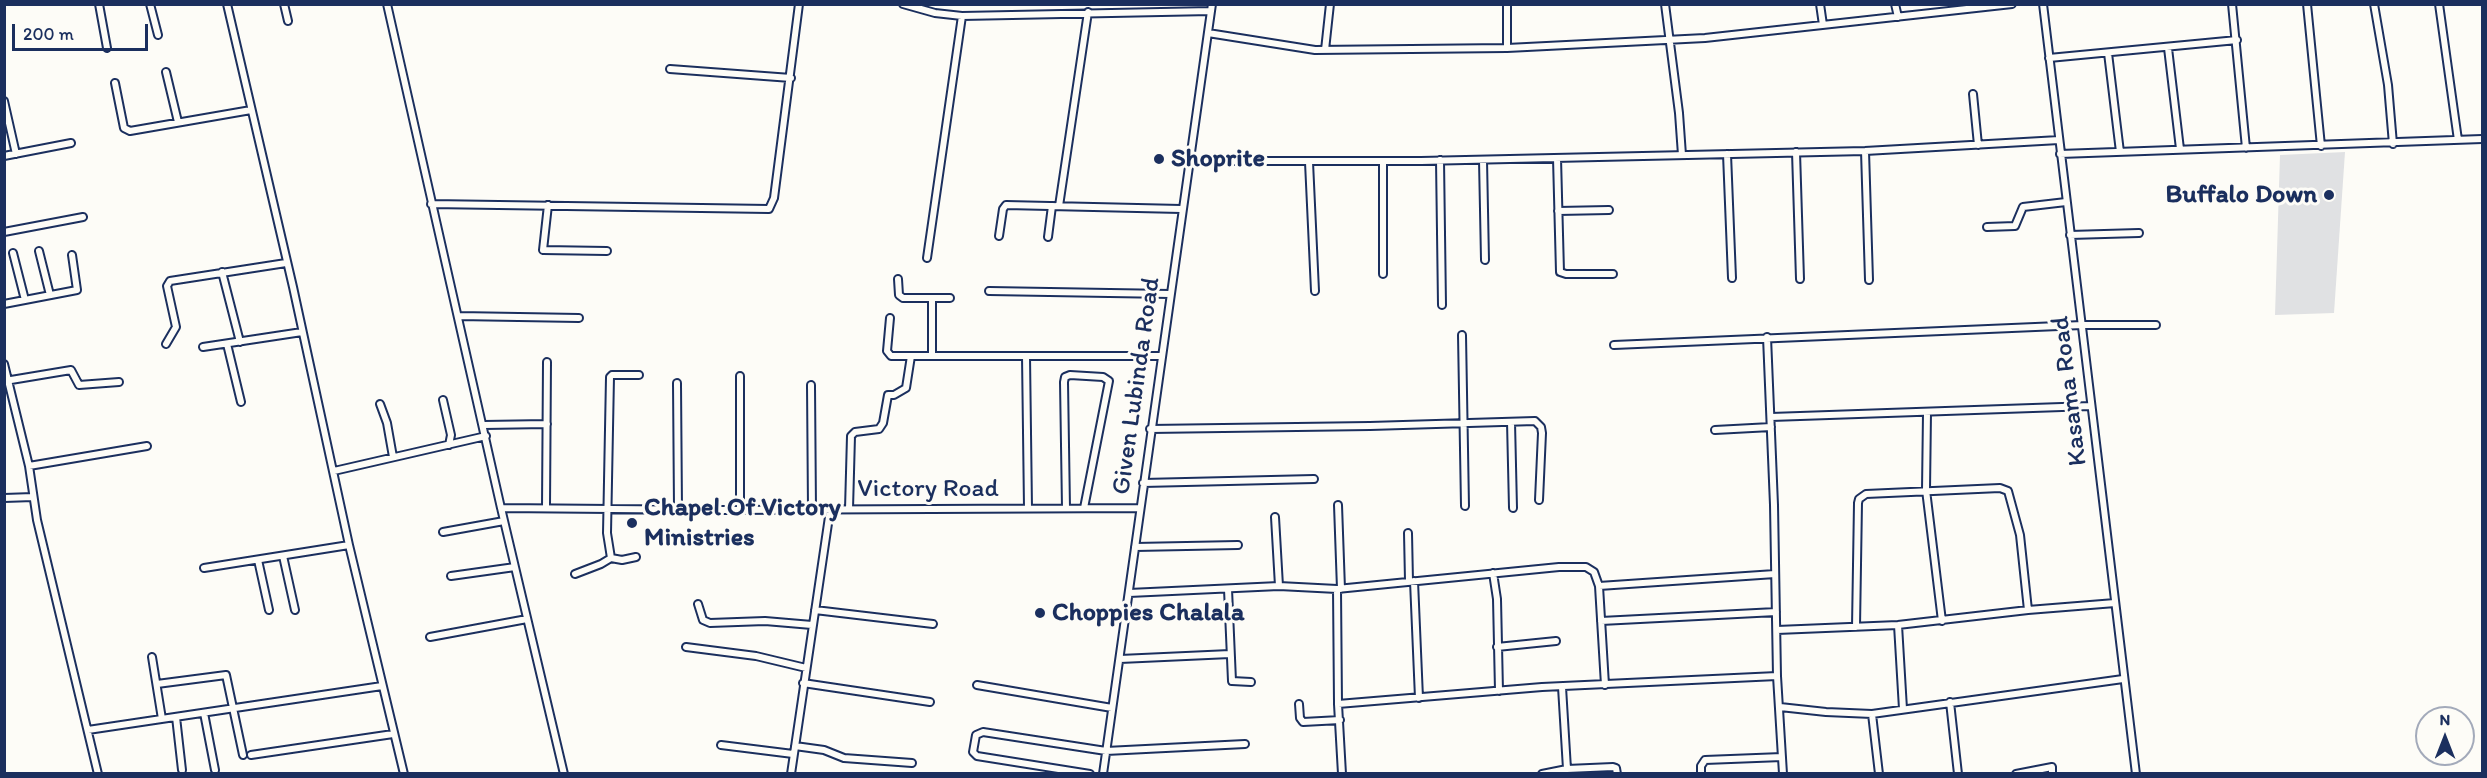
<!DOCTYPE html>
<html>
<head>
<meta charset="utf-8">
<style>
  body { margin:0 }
  #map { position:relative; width:2487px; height:778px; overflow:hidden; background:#fdfcf7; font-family:Itim,sans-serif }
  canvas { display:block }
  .frame { position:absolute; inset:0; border:6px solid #1b2f5e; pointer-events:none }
  .north { position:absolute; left:2415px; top:706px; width:60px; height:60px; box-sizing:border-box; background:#fdfcf7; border:2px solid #a3aaba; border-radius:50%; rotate:0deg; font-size:16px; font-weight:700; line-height:24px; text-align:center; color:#1b2f5e }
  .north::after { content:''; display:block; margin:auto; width:21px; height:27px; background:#1b2f5e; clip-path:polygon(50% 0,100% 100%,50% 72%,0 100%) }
  .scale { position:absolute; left:12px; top:24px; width:136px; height:27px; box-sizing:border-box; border:3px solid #1b2f5e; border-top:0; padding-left:8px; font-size:18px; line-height:21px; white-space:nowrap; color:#1b2f5e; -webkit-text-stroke:4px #fdfcf7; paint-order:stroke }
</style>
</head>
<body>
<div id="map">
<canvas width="2487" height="778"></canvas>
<div class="frame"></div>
<div class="north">N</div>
<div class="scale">200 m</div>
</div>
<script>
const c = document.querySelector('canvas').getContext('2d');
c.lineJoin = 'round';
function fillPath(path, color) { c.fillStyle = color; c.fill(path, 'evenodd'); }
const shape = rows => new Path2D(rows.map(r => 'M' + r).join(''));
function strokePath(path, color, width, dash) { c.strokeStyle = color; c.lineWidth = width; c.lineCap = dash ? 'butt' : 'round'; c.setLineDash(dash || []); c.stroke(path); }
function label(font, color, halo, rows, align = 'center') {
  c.font = font + ' Itim,sans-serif'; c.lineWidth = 6; c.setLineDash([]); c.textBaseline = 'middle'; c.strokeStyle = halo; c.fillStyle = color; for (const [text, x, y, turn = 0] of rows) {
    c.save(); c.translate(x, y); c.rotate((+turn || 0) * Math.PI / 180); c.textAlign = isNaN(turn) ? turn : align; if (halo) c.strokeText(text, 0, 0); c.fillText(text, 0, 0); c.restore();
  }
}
fillPath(shape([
  [2345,152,2334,313,2275,315,2280,155]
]), '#e0e1e3');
const minor = shape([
  [99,4,107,48],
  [150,4,158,35],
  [227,4,293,287,349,545,404,774],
  [284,4,288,21],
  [387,4,501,508,564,774],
  [903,4,935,13,962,16,1211,11],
  [1507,4,1507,48],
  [1665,4,1679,113,1682,155],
  [1820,4,1823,25],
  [1895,4,1898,17],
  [2043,4,2136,774],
  [2232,4,2246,148],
  [2307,4,2321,146],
  [2374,4,2388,85,2393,144],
  [2439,4,2458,140],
  [1208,33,1315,50,1507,48,1705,38,2012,4],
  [2168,48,2180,149],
  [1325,50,1330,4],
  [2108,53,2120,152],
  [2049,58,2237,40],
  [670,69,791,78],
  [166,72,178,122],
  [115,83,124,128,130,131,251,110],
  [1973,94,1978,145],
  [4,101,16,154],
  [1865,151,1869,280],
  [1796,152,1800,279],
  [1727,154,1732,278],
  [2060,154,2482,139],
  [4,156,71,143],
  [1557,158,1560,272,1566,274,1613,274],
  [1440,160,1442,305],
  [1483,160,1485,260],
  [1190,161,1421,161,1865,151,2059,140],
  [1383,161,1383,274],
  [1309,162,1315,291],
  [431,204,769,209,774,198,799,4],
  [548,205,543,250,607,251],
  [1059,206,1088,12],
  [1558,211,1609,210],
  [1987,227,2015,226,2023,207,2066,202],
  [4,232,83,217],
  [2070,235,2139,233],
  [999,236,1003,209,1006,205,1181,209],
  [1048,237,1052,206],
  [39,251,50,295],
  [13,253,25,300],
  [927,258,962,16],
  [222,272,240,342],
  [898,279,899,295,903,298,950,298],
  [989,291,1170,294],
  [932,298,932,355],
  [4,304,77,290,72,255],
  [458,316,579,318],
  [890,318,887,351,891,356,1161,356],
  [1462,335,1465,506],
  [1767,337,1774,505,1777,676,1783,774],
  [166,344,176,327,167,286,170,281,286,263],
  [227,344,241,402],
  [1614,345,2082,325,2156,325],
  [203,347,302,332],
  [1026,356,1028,508],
  [4,364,29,466,37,520,98,774],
  [740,376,740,510],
  [5,381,71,370,79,385,119,382],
  [677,383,678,509],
  [811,385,812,510],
  [443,400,451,435,449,445],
  [380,404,387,423,393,457],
  [1927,413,1926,490,1942,621],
  [1771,417,2091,406],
  [1511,422,1513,508],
  [484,425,547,424],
  [1150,429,1370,426,1535,421,1541,427,1542,433,1539,500],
  [1715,430,1771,427],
  [29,466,147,446],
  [334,471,486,436],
  [1143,483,1314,479],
  [4,498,33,497],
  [1338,505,1341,589],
  [546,507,547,362],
  [501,508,723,510,1139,508],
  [1066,508,1064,382,1065,377,1070,375,1103,377,1109,381,1084,508],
  [849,509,851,436,855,432,879,429,883,423,888,395,894,395,906,388,911,356],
  [1275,517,1279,586],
  [443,532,504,521],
  [1408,533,1409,581],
  [1135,547,1238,545],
  [283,556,295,610],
  [636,557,622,560,611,558,607,533,610,377,612,375,639,375],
  [258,560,269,610],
  [204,568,349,545],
  [1493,573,1497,599,1499,691],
  [575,574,601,564,611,558],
  [451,576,515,567],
  [1414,581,1419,698],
  [1599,586,1775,574],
  [1228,589,1232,681,1251,682],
  [1337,589,1338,704,1342,774],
  [1129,593,1279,586,1337,589,1559,567,1586,567,1594,572,1599,586,1605,685],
  [698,604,703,620,710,623,765,621,812,625],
  [815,610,933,624],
  [1601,621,1776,612],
  [1898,625,1903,709],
  [1856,627,1858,503,1859,499,1866,494,2000,488,2008,491,2020,535,2028,610],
  [1777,630,1898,625,2028,610,2115,603],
  [430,637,527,619],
  [686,647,756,656,806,668],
  [1497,647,1556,641],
  [152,657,162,719],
  [1120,659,1230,654],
  [803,683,930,702],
  [157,684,226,675,243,755],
  [977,685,1112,708],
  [1562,687,1567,769],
  [1950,702,1958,774],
  [1299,704,1300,718,1303,722,1340,720],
  [1338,704,1542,687,1777,676],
  [1780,707,1826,712,1872,714,2123,679],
  [204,713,215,770],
  [1872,714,1879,774],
  [176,717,182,770],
  [88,730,382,686],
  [721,745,793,754],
  [795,746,824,750,844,758,912,763],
  [251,755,393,734],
  [791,774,830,510],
  [1090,774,977,756,973,752,976,735,983,732,1106,751,1245,744],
  [1103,774,1212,4],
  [1542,774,1567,769,1613,767,1616,768,1617,774],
  [1701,774,1701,766,1705,760,1782,757],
  [2016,774,2052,767,2052,774]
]);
strokePath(minor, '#1b2f5e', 10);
strokePath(minor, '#fdfcf7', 6);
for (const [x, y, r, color] of [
  [1159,159,6,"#1b2f5e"],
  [2329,195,6,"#1b2f5e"],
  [632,523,6,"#1b2f5e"],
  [1040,613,6,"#1b2f5e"]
]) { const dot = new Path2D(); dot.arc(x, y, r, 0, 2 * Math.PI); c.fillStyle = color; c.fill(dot); strokePath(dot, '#fdfcf7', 2); }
label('bold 26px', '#1b2f5e', '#fdfcf7', [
  ["Shoprite",1171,159],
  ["Buffalo Down",2317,195,"right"],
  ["Chapel Of Victory",644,508],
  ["Ministries",644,538],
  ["Choppies Chalala",1052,613]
], 'left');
label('26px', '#1b2f5e', '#fdfcf7', [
  ["Given Lubinda Road",1137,386,-82],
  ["Kasama Road",2070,391,-97],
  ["Victory Road",928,489]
]);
</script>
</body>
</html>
